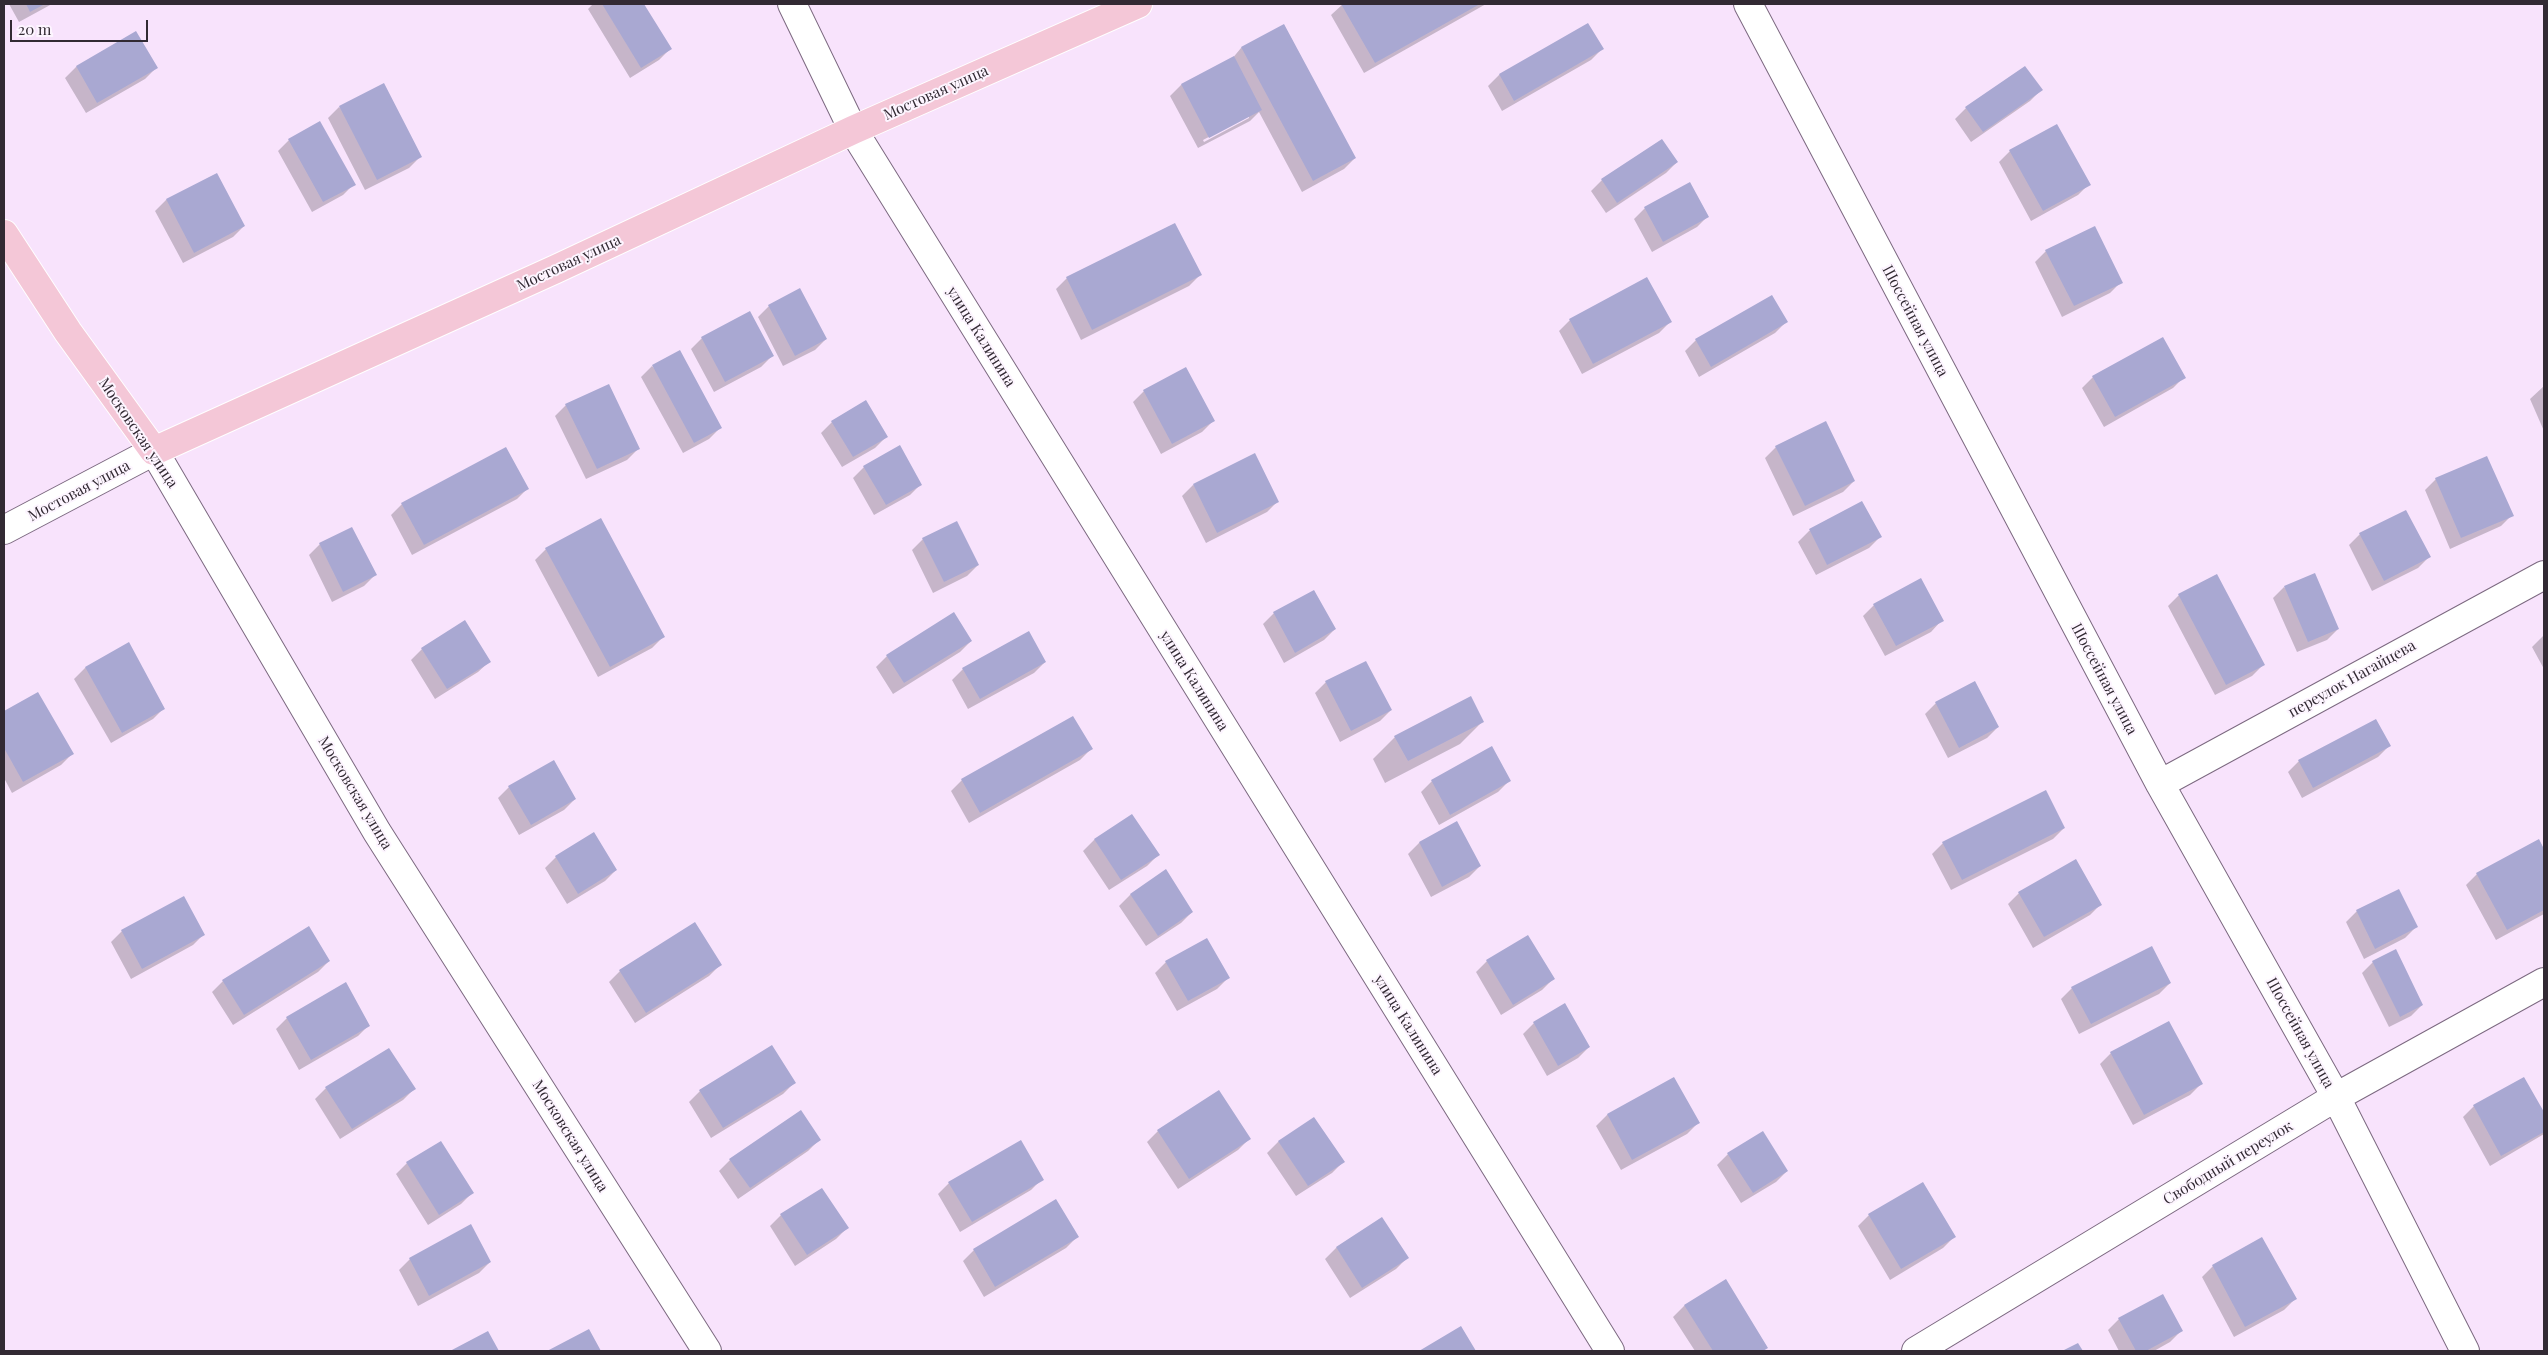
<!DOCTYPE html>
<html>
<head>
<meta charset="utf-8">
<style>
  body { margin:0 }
  #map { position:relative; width:2548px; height:1355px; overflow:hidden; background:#f8e3fc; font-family:"Playfair Display",serif }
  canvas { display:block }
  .frame { position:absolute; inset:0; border:5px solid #322a33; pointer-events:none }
  .scale { position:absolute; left:10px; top:20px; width:138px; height:22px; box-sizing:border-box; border:2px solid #322a33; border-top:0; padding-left:6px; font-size:15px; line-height:18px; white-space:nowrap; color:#322a33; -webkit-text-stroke:4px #fdf5ff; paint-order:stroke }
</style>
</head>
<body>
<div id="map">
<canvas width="2548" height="1355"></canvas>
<div class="frame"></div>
<div class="scale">20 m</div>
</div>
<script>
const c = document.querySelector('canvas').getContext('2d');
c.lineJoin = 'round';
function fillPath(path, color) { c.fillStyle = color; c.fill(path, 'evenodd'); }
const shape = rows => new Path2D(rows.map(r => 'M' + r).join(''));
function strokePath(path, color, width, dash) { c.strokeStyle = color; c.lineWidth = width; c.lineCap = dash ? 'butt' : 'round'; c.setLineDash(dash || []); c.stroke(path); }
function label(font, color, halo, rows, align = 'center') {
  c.font = font + ' "Playfair Display",serif'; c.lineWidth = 4; c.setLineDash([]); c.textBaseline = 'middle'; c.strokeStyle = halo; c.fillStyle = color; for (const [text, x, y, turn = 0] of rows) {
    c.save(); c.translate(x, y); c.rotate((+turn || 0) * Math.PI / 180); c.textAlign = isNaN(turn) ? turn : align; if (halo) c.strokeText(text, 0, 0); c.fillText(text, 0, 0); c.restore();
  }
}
fillPath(shape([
  [9,4,52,4,19,22],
  [593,4,642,4,670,49,659,60,630,78,588,9],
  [1343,4,1486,4,1364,73,1331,15],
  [1588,24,1602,49,1591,60,1502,111,1488,86,1499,75],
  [1284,25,1355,158,1344,169,1302,192,1259,112,1250,121,1198,148,1170,96,1181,85,1231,60,1241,48],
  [1249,116,1249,118,1204,142,1203,140],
  [136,33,156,68,145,79,86,113,65,78,76,67],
  [2041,90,2030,101,1971,142,1955,119,1966,108],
  [339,107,420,157,409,168,365,190,328,118],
  [289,140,354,184,343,195,312,212,278,151],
  [1662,140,1677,162,1666,173,1606,213,1591,191,1602,180],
  [2010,151,2089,184,2078,195,2031,221,1999,162],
  [216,174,244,226,233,237,183,263,155,211,166,200],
  [1690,184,1708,216,1697,227,1652,252,1634,219,1645,208],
  [1174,224,1200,275,1189,286,1081,340,1056,289,1067,278],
  [2046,251,2121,282,2110,293,2062,317,2035,262],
  [1772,296,1786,322,1775,333,1699,377,1685,351,1696,340],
  [769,306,826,339,815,350,783,366,758,317],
  [1570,320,1670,322,1659,333,1582,374,1559,331],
  [702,338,772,356,761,367,714,392,691,349],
  [652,366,720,428,709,439,683,453,641,377],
  [2093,377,2184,377,2173,388,2104,427,2082,388],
  [2544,386,2544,431,2530,399],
  [1144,391,1213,421,1202,432,1161,454,1133,402],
  [566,405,638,449,627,460,586,479,555,416],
  [832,422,886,437,875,448,842,467,821,433],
  [1776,447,1854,481,1843,492,1793,516,1765,458],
  [864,467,921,484,910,495,874,515,853,478],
  [2436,479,2512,515,2501,526,2450,549,2425,490],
  [1193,485,1278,501,1267,512,1206,543,1182,496],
  [528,488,517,499,412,555,391,515,402,504],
  [1862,503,1880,537,1869,548,1816,575,1798,542,1809,531],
  [2360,534,2429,557,2418,568,2372,591,2349,545],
  [923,539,978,565,967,576,933,593,912,550],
  [320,544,375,575,364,586,332,602,309,555],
  [546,549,663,637,652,648,598,677,535,560],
  [2216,575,2263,665,2252,676,2215,695,2168,606,2179,595],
  [2284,587,2338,629,2327,640,2297,652,2273,598],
  [1314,591,1335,629,1324,640,1284,663,1263,624,1274,613],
  [1874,605,1942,620,1931,632,1885,656,1863,616],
  [2544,635,2544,669,2532,647],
  [971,641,960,652,893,694,876,667,887,656],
  [128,644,164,708,153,719,111,743,74,679,85,668],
  [422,649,489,662,478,672,435,699,411,660],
  [1045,662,1034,673,968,709,952,680,963,669],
  [1326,682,1391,710,1380,721,1340,742,1315,693],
  [38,694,72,754,61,765,12,793,4,778,4,713],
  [1936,703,1998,727,1987,738,1948,758,1925,714],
  [1483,721,1460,744,1385,783,1373,759,1395,737],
  [2389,746,2378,757,2302,798,2288,772,2299,761],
  [1091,749,1080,760,969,823,951,791,962,780],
  [1432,781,1509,781,1498,792,1439,825,1421,792],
  [509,787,575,799,564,810,519,835,498,798],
  [1132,815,1158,855,1147,866,1109,890,1083,851,1094,840],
  [1457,823,1480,866,1469,877,1431,897,1408,854,1419,843],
  [2064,828,2053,839,1951,890,1932,854,1943,843],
  [594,834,616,870,605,881,567,904,545,868,556,857],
  [2538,840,2544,851,2544,914,2496,940,2466,885,2477,874],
  [1165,871,1192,912,1181,923,1146,946,1119,906,1130,895],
  [2019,893,2101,904,2090,915,2033,948,2008,904],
  [2357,911,2416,927,2405,938,2364,959,2346,922],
  [122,931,204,934,193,945,131,979,111,942],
  [329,961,318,972,233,1025,212,992,223,981],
  [1487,961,1553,979,1542,990,1501,1015,1476,972],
  [1166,962,1228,978,1217,989,1177,1011,1155,973],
  [2373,962,2422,1005,2411,1016,2389,1027,2362,973],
  [720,965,709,976,635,1023,609,982,620,971],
  [2170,983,2159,994,2079,1034,2061,999,2072,988],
  [345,984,369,1025,358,1036,299,1070,276,1029,287,1018],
  [1534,1023,1589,1047,1578,1058,1547,1076,1523,1034],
  [2111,1053,2201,1084,2190,1095,2133,1125,2100,1064],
  [2524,1078,2544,1115,2544,1134,2490,1166,2463,1117,2474,1106],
  [1673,1079,1698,1123,1687,1134,1621,1170,1596,1126,1607,1115],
  [794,1083,783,1094,711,1138,689,1102,700,1091],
  [326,1088,414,1089,403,1100,340,1139,315,1099],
  [1314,1119,1343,1162,1332,1173,1296,1196,1267,1153,1278,1142],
  [1158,1131,1249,1139,1238,1150,1178,1189,1147,1142],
  [819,1140,808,1151,738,1199,719,1171,730,1160],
  [1728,1154,1787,1171,1776,1182,1741,1203,1717,1165],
  [407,1163,472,1193,461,1204,428,1225,396,1174],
  [1042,1179,1031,1190,960,1232,938,1194,949,1183],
  [781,1215,847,1228,836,1239,795,1266,770,1226],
  [1869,1215,1954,1237,1943,1248,1890,1280,1858,1226],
  [1382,1219,1407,1258,1396,1269,1350,1298,1325,1259,1336,1248],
  [1077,1237,1066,1248,984,1297,963,1261,974,1250],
  [2262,1239,2295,1299,2284,1310,2234,1337,2202,1277,2213,1266],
  [410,1259,490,1262,479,1273,418,1306,399,1270],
  [1725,1281,1767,1347,1763,1351,1695,1351,1673,1317,1684,1306],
  [2119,1319,2181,1331,2170,1342,2154,1351,2119,1351,2108,1330],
  [1461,1328,1474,1351,1422,1351]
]), '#0003');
fillPath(shape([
  [26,4,45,4,30,12],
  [602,4,644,4,672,49,641,68],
  [1341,4,1480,4,1375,63],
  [1588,23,1604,49,1514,101,1499,74],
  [1284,24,1356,158,1313,181,1241,47],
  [136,31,158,68,97,103,76,66],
  [1234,56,1262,110,1209,138,1181,84],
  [2025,66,2043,90,1983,132,1965,107],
  [384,83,422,157,377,180,339,106],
  [320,121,356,185,323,202,288,139],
  [2057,124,2091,185,2043,211,2009,150],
  [1662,139,1678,162,1617,203,1601,179],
  [217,173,245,226,194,253,166,199],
  [1690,182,1709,217,1663,242,1644,207],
  [1175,223,1202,275,1092,330,1066,277],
  [2095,226,2123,283,2074,306,2045,250],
  [1647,277,1672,322,1593,364,1569,319],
  [800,288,827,339,795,356,768,305],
  [1772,295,1788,322,1711,367,1695,339],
  [750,311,774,356,725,382,701,337],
  [2163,337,2186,378,2115,417,2092,376],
  [680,350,722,428,694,443,652,365],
  [1186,367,1215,421,1172,444,1143,390],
  [609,384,640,449,597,469,565,404],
  [866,400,888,437,853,457,831,421],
  [1826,421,1855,481,1805,506,1775,446],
  [900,445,922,485,886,505,863,466],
  [506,447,529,489,424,545,401,503],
  [1255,453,1279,502,1217,533,1193,484],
  [2487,456,2514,516,2461,538,2435,478],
  [1862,501,1882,537,1827,565,1809,529],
  [2406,510,2431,557,2384,581,2359,533],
  [601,518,665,637,610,667,545,548],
  [957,521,979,565,944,582,922,538],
  [352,527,377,575,343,592,319,543],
  [2315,573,2339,629,2308,642,2284,586],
  [2217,574,2265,665,2226,685,2178,594],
  [1921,578,1944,621,1896,646,1873,604],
  [1314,590,1336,629,1295,653,1273,612],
  [954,612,972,641,904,683,886,655],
  [465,620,491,662,447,689,421,648],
  [1029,631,1046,662,980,699,962,668],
  [129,642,165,709,122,733,85,667],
  [1366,661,1392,710,1351,731,1325,681],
  [1975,681,1999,727,1959,748,1935,702],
  [38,692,74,754,23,782,4,748,4,711],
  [1471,696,1484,722,1408,761,1394,736],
  [1073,716,1093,749,980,813,961,779],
  [2376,719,2391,746,2313,788,2298,760],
  [1492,746,1511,781,1450,815,1431,780],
  [554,760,576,799,531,825,508,786],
  [2046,790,2065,828,1962,880,1942,842],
  [1132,814,1160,855,1121,880,1094,839],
  [1457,821,1481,866,1442,887,1419,842],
  [594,832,617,870,578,894,555,856],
  [2539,839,2544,849,2544,910,2507,930,2476,873],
  [2076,859,2102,905,2044,937,2018,892],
  [1166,869,1193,912,1158,936,1130,894],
  [2399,889,2418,927,2375,949,2356,910],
  [184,896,205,935,142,969,121,930],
  [695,922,722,965,646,1013,619,970],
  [309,926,330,961,244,1015,222,980],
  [1528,935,1555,979,1513,1005,1486,960],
  [1207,938,1230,978,1188,1001,1165,961],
  [2152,946,2171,983,2091,1024,2071,987],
  [2396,949,2423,1005,2400,1017,2372,961],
  [346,982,370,1026,311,1060,286,1017],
  [1565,1003,1590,1047,1558,1066,1533,1022],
  [2169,1021,2203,1084,2144,1115,2110,1052],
  [772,1045,796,1083,723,1128,699,1090],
  [389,1048,416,1089,352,1129,325,1087],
  [1674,1077,1700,1123,1632,1160,1607,1114],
  [2524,1077,2544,1112,2544,1132,2501,1156,2473,1105],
  [1219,1090,1251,1139,1189,1179,1157,1130],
  [801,1110,821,1140,750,1188,729,1159],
  [1314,1117,1345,1162,1308,1186,1278,1141],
  [1763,1131,1788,1171,1753,1193,1727,1153],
  [1021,1140,1044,1180,972,1222,948,1182],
  [441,1141,474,1193,439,1215,406,1162],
  [1923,1182,1956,1237,1901,1269,1868,1214],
  [822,1188,849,1228,807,1255,780,1214],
  [1056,1199,1079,1237,995,1287,973,1249],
  [1382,1217,1409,1258,1362,1288,1336,1247],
  [471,1224,491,1262,429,1296,409,1258],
  [2262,1237,2297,1299,2245,1327,2212,1265],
  [1726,1279,1768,1348,1763,1351,1713,1351,1684,1305],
  [2163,1294,2183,1331,2146,1351,2136,1351,2118,1318],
  [1461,1326,1476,1351,1419,1351],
  [589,1329,601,1351,547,1351],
  [488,1331,499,1351,450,1351],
  [2078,1343,2083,1351,2062,1351]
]), '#a9a8d2');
const minor = shape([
  [792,4,853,130,1610,1351],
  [1748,4,2160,784,2336,1097,2465,1351],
  [4,530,154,451,377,832,707,1351],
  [2160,784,2544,575],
  [1916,1351,2336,1097,2544,982]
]);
const major = shape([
  [4,234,68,332,154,451,556,269,853,130,1138,4]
]);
strokePath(minor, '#7c6980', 30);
strokePath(major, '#fff', 30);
strokePath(minor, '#fff', 28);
strokePath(major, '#f4c7d7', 28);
label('15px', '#322a33', '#fdf5ff', [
  ["Мостовая улица",936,93,-24],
  ["Мостовая улица",569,263,-25],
  ["Шоссейная улица",1915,321,62],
  ["улица Калинина",981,337,58],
  ["Московская улица",138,433,56],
  ["Мостовая улица",79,491,-28],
  ["Шоссейная улица",2104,679,62],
  ["переулок Нагайцева",2352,679,-29],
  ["улица Калинина",1194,681,58],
  ["Московская улица",355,793,59],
  ["улица Калинина",1408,1025,58],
  ["Шоссейная улица",2300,1033,61],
  ["Московская улица",570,1136,58],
  ["Свободный переулок",2228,1163,-31]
]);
</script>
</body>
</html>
